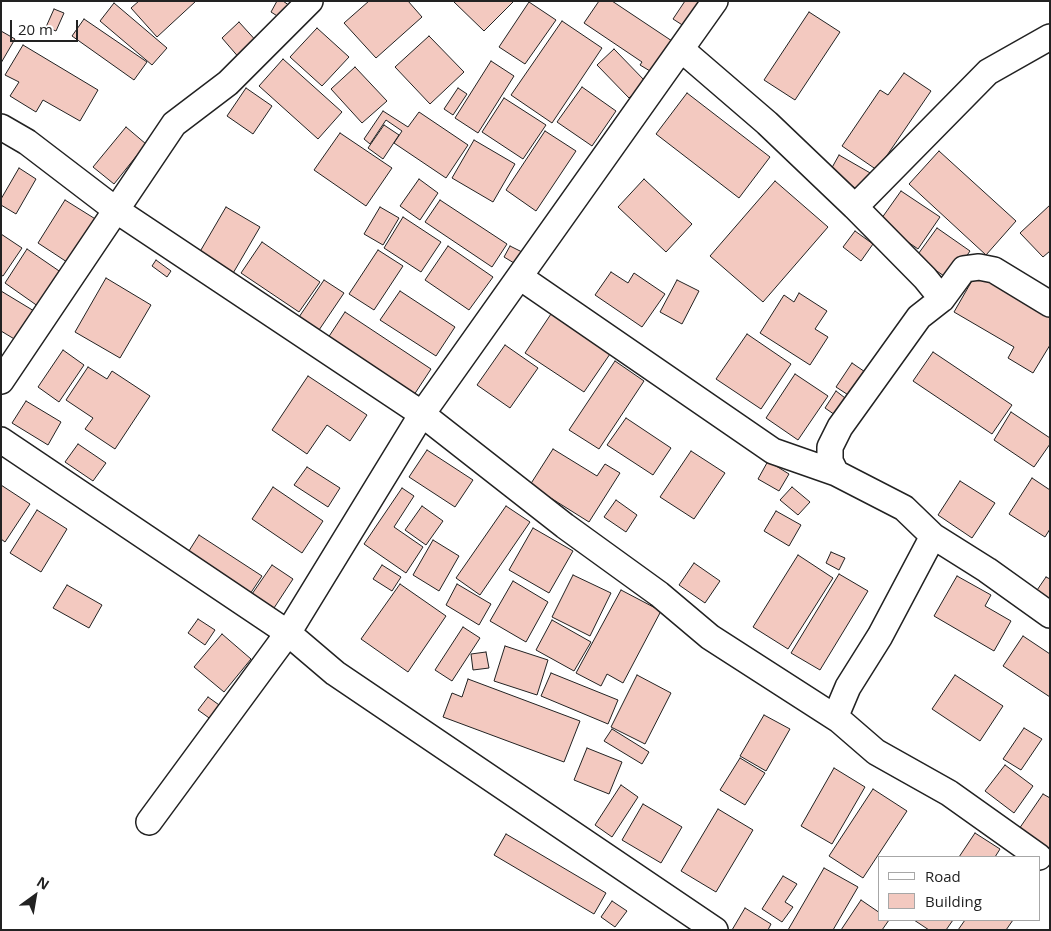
<!DOCTYPE html>
<html>
<head>
<meta charset="utf-8">
<style>
  body { margin:0 }
  #map { position:relative; width:1051px; height:931px; overflow:hidden; background:#fff; font-family:"Open Sans",sans-serif }
  canvas { display:block }
  .frame { position:absolute; inset:0; border:2px solid #222; pointer-events:none }
  .legend { position:absolute; left:878px; top:856px; width:162px; height:65px; box-sizing:border-box; background:#fff; border:1px solid #a7a7a7; margin:0; padding:6px 9px; list-style:none; font-size:15px; color:#222 }
  .legend li { display:flex; align-items:center; gap:10px; height:25px }
  .legend b { width:25px; border:1px solid #a7a7a7 }
  .north { position:absolute; left:10px; top:871px; width:50px; height:50px; -webkit-text-stroke:4px #fff; paint-order:stroke; rotate:32deg; font-size:14px; font-weight:700; line-height:20px; text-align:center; color:#222 }
  .north::after { content:''; display:block; margin:auto; width:18px; height:22px; background:#222; clip-path:polygon(50% 0,100% 100%,50% 72%,0 100%) }
  .scale { position:absolute; left:10px; top:20px; width:68px; height:22px; box-sizing:border-box; border:2px solid #222; border-top:0; padding-left:6px; font-size:15px; line-height:18px; white-space:nowrap; color:#222; -webkit-text-stroke:4px #fff; paint-order:stroke }
</style>
</head>
<body>
<div id="map">
<canvas width="1051" height="931"></canvas>
<div class="frame"></div>
<ul class="legend">
<li><b style="height:6px;background:#fff"></b>Road</li>
<li><b style="height:14px;background:#f3c9c0"></b>Building</li>
</ul>
<div class="north">N</div>
<div class="scale">20 m</div>
</div>
<script>
const c = document.querySelector('canvas').getContext('2d');
c.lineJoin = 'round';
function fillPath(path, color) { c.fillStyle = color; c.fill(path, 'evenodd'); }
const shape = rows => new Path2D(rows.map(r => 'M' + r).join(''));
function strokePath(path, color, width, dash) { c.strokeStyle = color; c.lineWidth = width; c.lineCap = dash ? 'butt' : 'round'; c.setLineDash(dash || []); c.stroke(path); }
const building = shape([
  [139,1,196,1,157,37,131,8,139,1],
  [277,1,283,1,290,6,282,19,271,12,277,1],
  [369,1,408,1,422,17,376,58,344,23,369,1],
  [453,1,514,1,484,31,453,1],
  [599,1,612,1,675,43,655,74,640,65,642,62,584,23,599,1],
  [685,1,705,1,687,28,673,19,685,1],
  [529,2,556,20,525,64,499,47,529,2],
  [114,3,167,48,152,65,100,21,114,3],
  [54,9,64,13,56,31,46,27,54,9],
  [809,12,840,32,795,100,764,80,809,12],
  [84,19,147,62,134,80,72,36,84,19],
  [562,21,602,48,552,123,511,95,562,21],
  [239,22,259,44,241,60,222,38,239,22],
  [317,28,349,57,322,86,290,57,317,28],
  [1,31,15,39,1,63,1,31],
  [429,36,464,72,430,104,395,67,429,36],
  [23,45,98,90,80,121,43,100,36,112,10,96,19,82,5,75,23,45],
  [614,49,646,82,629,98,597,65,614,49],
  [283,59,342,112,318,139,259,86,283,59],
  [491,61,514,76,478,133,455,118,491,61],
  [355,67,387,101,362,123,331,89,355,67],
  [904,73,931,91,877,170,842,146,880,90,888,95,904,73],
  [582,87,616,111,592,146,557,122,582,87],
  [246,88,272,106,253,134,227,116,246,88],
  [458,88,467,94,453,115,444,109,458,88],
  [687,93,770,157,739,198,656,134,687,93],
  [504,98,546,125,523,159,482,132,504,98],
  [383,111,408,127,419,112,468,145,446,178,394,143,402,131,386,120,370,144,364,139,383,111],
  [384,125,399,135,383,159,368,148,384,125],
  [126,127,146,144,114,184,93,167,126,127],
  [545,131,576,151,536,211,506,190,545,131],
  [340,133,392,168,366,206,314,170,340,133],
  [474,140,515,164,493,202,452,178,474,140],
  [939,151,1016,221,986,255,909,184,939,151],
  [839,155,872,174,862,192,829,173,839,155],
  [19,168,36,179,16,214,1,205,1,199,19,168],
  [419,179,438,193,420,220,400,206,419,179],
  [644,179,692,224,666,252,618,207,644,179],
  [775,181,828,227,763,302,710,256,775,181],
  [901,191,940,217,918,249,879,222,901,191],
  [65,200,105,225,94,242,84,235,67,262,38,243,65,200],
  [440,200,507,244,492,267,425,222,440,200],
  [1050,205,1050,251,1043,257,1020,233,1050,205],
  [226,207,260,227,232,275,198,255,226,207],
  [380,207,399,218,383,245,364,234,380,207],
  [403,217,441,242,421,272,384,248,403,217],
  [937,228,970,251,950,280,916,257,937,228],
  [855,231,873,244,861,261,843,247,855,231],
  [1,234,22,248,3,276,1,275,1,234],
  [262,242,320,282,299,312,241,273,262,242],
  [448,246,493,277,469,310,425,280,448,246],
  [510,246,526,254,519,266,504,257,510,246],
  [27,249,65,275,42,309,5,283,27,249],
  [378,250,403,266,374,310,349,294,378,250],
  [156,260,171,271,167,277,152,266,156,260],
  [611,272,628,283,634,273,665,294,642,327,595,295,611,272],
  [977,272,1050,314,1050,345,1033,373,1008,358,1014,347,954,312,977,272],
  [106,278,151,305,120,358,75,332,106,278],
  [324,280,344,293,317,333,297,320,324,280],
  [677,280,699,291,682,324,660,312,677,280],
  [1,291,39,314,21,343,1,331,1,291],
  [400,291,455,327,436,356,380,320,400,291],
  [799,293,827,311,815,329,828,337,810,365,760,333,784,295,794,302,799,293],
  [345,312,431,369,410,401,324,344,345,312],
  [551,314,610,354,584,392,525,353,551,314],
  [747,334,791,364,761,409,716,379,747,334],
  [505,345,538,368,510,408,477,385,505,345],
  [63,350,84,365,59,402,38,387,63,350],
  [933,352,1012,405,992,434,913,381,933,352],
  [615,361,644,381,599,449,569,430,615,361],
  [852,363,871,376,856,400,836,387,852,363],
  [88,367,107,379,112,371,150,396,115,449,85,429,93,418,66,400,88,367],
  [795,374,828,396,798,440,766,418,795,374],
  [308,376,367,415,350,441,327,425,307,454,272,430,308,376],
  [836,391,849,401,838,417,825,408,836,391],
  [26,401,61,422,48,445,12,423,26,401],
  [1011,412,1050,438,1050,444,1034,467,994,440,1011,412],
  [626,418,671,448,653,475,607,445,626,418],
  [78,444,106,463,93,481,65,462,78,444],
  [553,449,597,476,605,464,620,473,589,522,530,485,553,449],
  [427,450,473,480,455,507,409,477,427,450],
  [691,451,725,473,694,519,660,497,691,451],
  [768,461,789,474,779,491,758,479,768,461],
  [307,467,340,488,328,507,294,485,307,467],
  [1032,478,1050,490,1050,529,1045,537,1009,514,1032,478],
  [960,481,995,503,972,538,938,515,960,481],
  [1,485,30,504,5,542,1,539,1,485],
  [273,487,323,521,302,553,252,519,273,487],
  [792,487,810,502,798,515,780,500,792,487],
  [402,488,414,496,394,527,423,547,406,573,364,544,402,488],
  [616,500,637,515,626,532,604,517,616,500],
  [422,506,443,521,426,545,405,530,422,506],
  [506,506,530,522,480,595,456,578,506,506],
  [37,510,67,529,41,572,10,553,37,510],
  [776,511,801,525,789,546,764,531,776,511],
  [533,528,573,551,549,593,509,570,533,528],
  [199,535,262,576,250,594,187,554,199,535],
  [433,540,459,556,439,591,413,575,433,540],
  [831,552,845,558,839,570,826,563,831,552],
  [798,555,833,578,788,649,753,627,798,555],
  [694,563,720,581,705,603,679,585,694,563],
  [272,565,293,579,274,608,252,594,272,565],
  [382,565,401,577,392,591,373,579,382,565],
  [839,574,868,591,820,670,791,653,839,574],
  [573,575,611,593,590,636,552,617,573,575],
  [957,576,991,595,985,606,1011,621,994,651,934,616,957,576],
  [1046,577,1050,579,1050,607,1033,596,1046,577],
  [513,581,548,602,526,642,490,621,513,581],
  [400,584,446,616,408,672,361,639,400,584],
  [457,584,491,604,479,625,446,605,457,584],
  [67,585,102,605,89,628,53,608,67,585],
  [621,590,661,611,623,683,607,674,601,686,576,673,621,590],
  [198,619,215,630,205,645,188,633,198,619],
  [552,620,591,642,574,671,536,650,552,620],
  [463,627,480,638,452,681,435,670,463,627],
  [222,634,251,659,224,692,194,667,222,634],
  [1023,636,1050,654,1050,697,1003,666,1023,636],
  [505,646,548,660,537,695,494,681,505,646],
  [486,652,489,668,473,670,471,654,486,652],
  [551,673,618,700,608,724,541,696,551,673],
  [637,675,671,693,645,744,611,727,637,675],
  [955,675,1003,706,980,741,932,709,955,675],
  [468,679,580,721,564,762,443,717,452,693,462,697,468,679],
  [208,697,222,707,212,720,198,710,208,697],
  [764,715,790,729,766,771,740,756,764,715],
  [1024,728,1042,739,1021,770,1003,759,1024,728],
  [612,729,649,752,642,764,604,741,612,729],
  [587,748,622,762,609,794,574,780,587,748],
  [740,758,765,773,745,805,720,790,740,758],
  [1005,765,1033,786,1014,813,985,791,1005,765],
  [834,768,865,787,832,844,801,826,834,768],
  [621,785,638,797,612,837,595,825,621,785],
  [873,789,907,811,863,878,829,856,873,789],
  [1043,794,1050,798,1050,847,1048,849,1019,829,1043,794],
  [643,804,682,827,661,863,622,840,643,804],
  [718,809,753,830,716,892,681,871,718,809],
  [975,833,1000,849,995,857,959,857,975,833],
  [506,834,606,893,594,914,494,855,506,834],
  [824,868,858,887,833,930,788,930,824,868],
  [783,876,797,884,785,902,793,907,782,922,762,909,783,876],
  [861,900,880,913,880,920,889,920,882,930,841,930,861,900],
  [612,901,627,911,615,927,601,917,612,901],
  [745,908,771,924,768,930,732,930,745,908],
  [914,920,953,920,946,930,929,930,914,920],
  [965,920,1013,920,1006,930,958,930,965,920]
]);
fillPath(building, '#f3c9c0');
strokePath(building, '#222', 1);
const minor = shape([
  [681,49,767,123,855,207,925,278,942,299,919,317,840,427,830,447,830,461,836,473,904,508,933,536,987,570,1050,615],
  [1,127,27,142,116,210,422,414,565,526,659,594,710,637,839,720],
  [855,207,988,72,1050,37],
  [520,277,773,451,836,473],
  [942,299,964,269,979,267,994,270,1050,304],
  [1,381,174,124,228,83,310,1],
  [1,440,288,633,335,673,715,930],
  [933,536,880,636,848,687,837,713,839,720,876,752,949,793,1039,857],
  [149,822,288,633,422,414,715,1]
]);
strokePath(minor, '#222', 28);
strokePath(minor, '#fff', 25);
</script>
</body>
</html>
